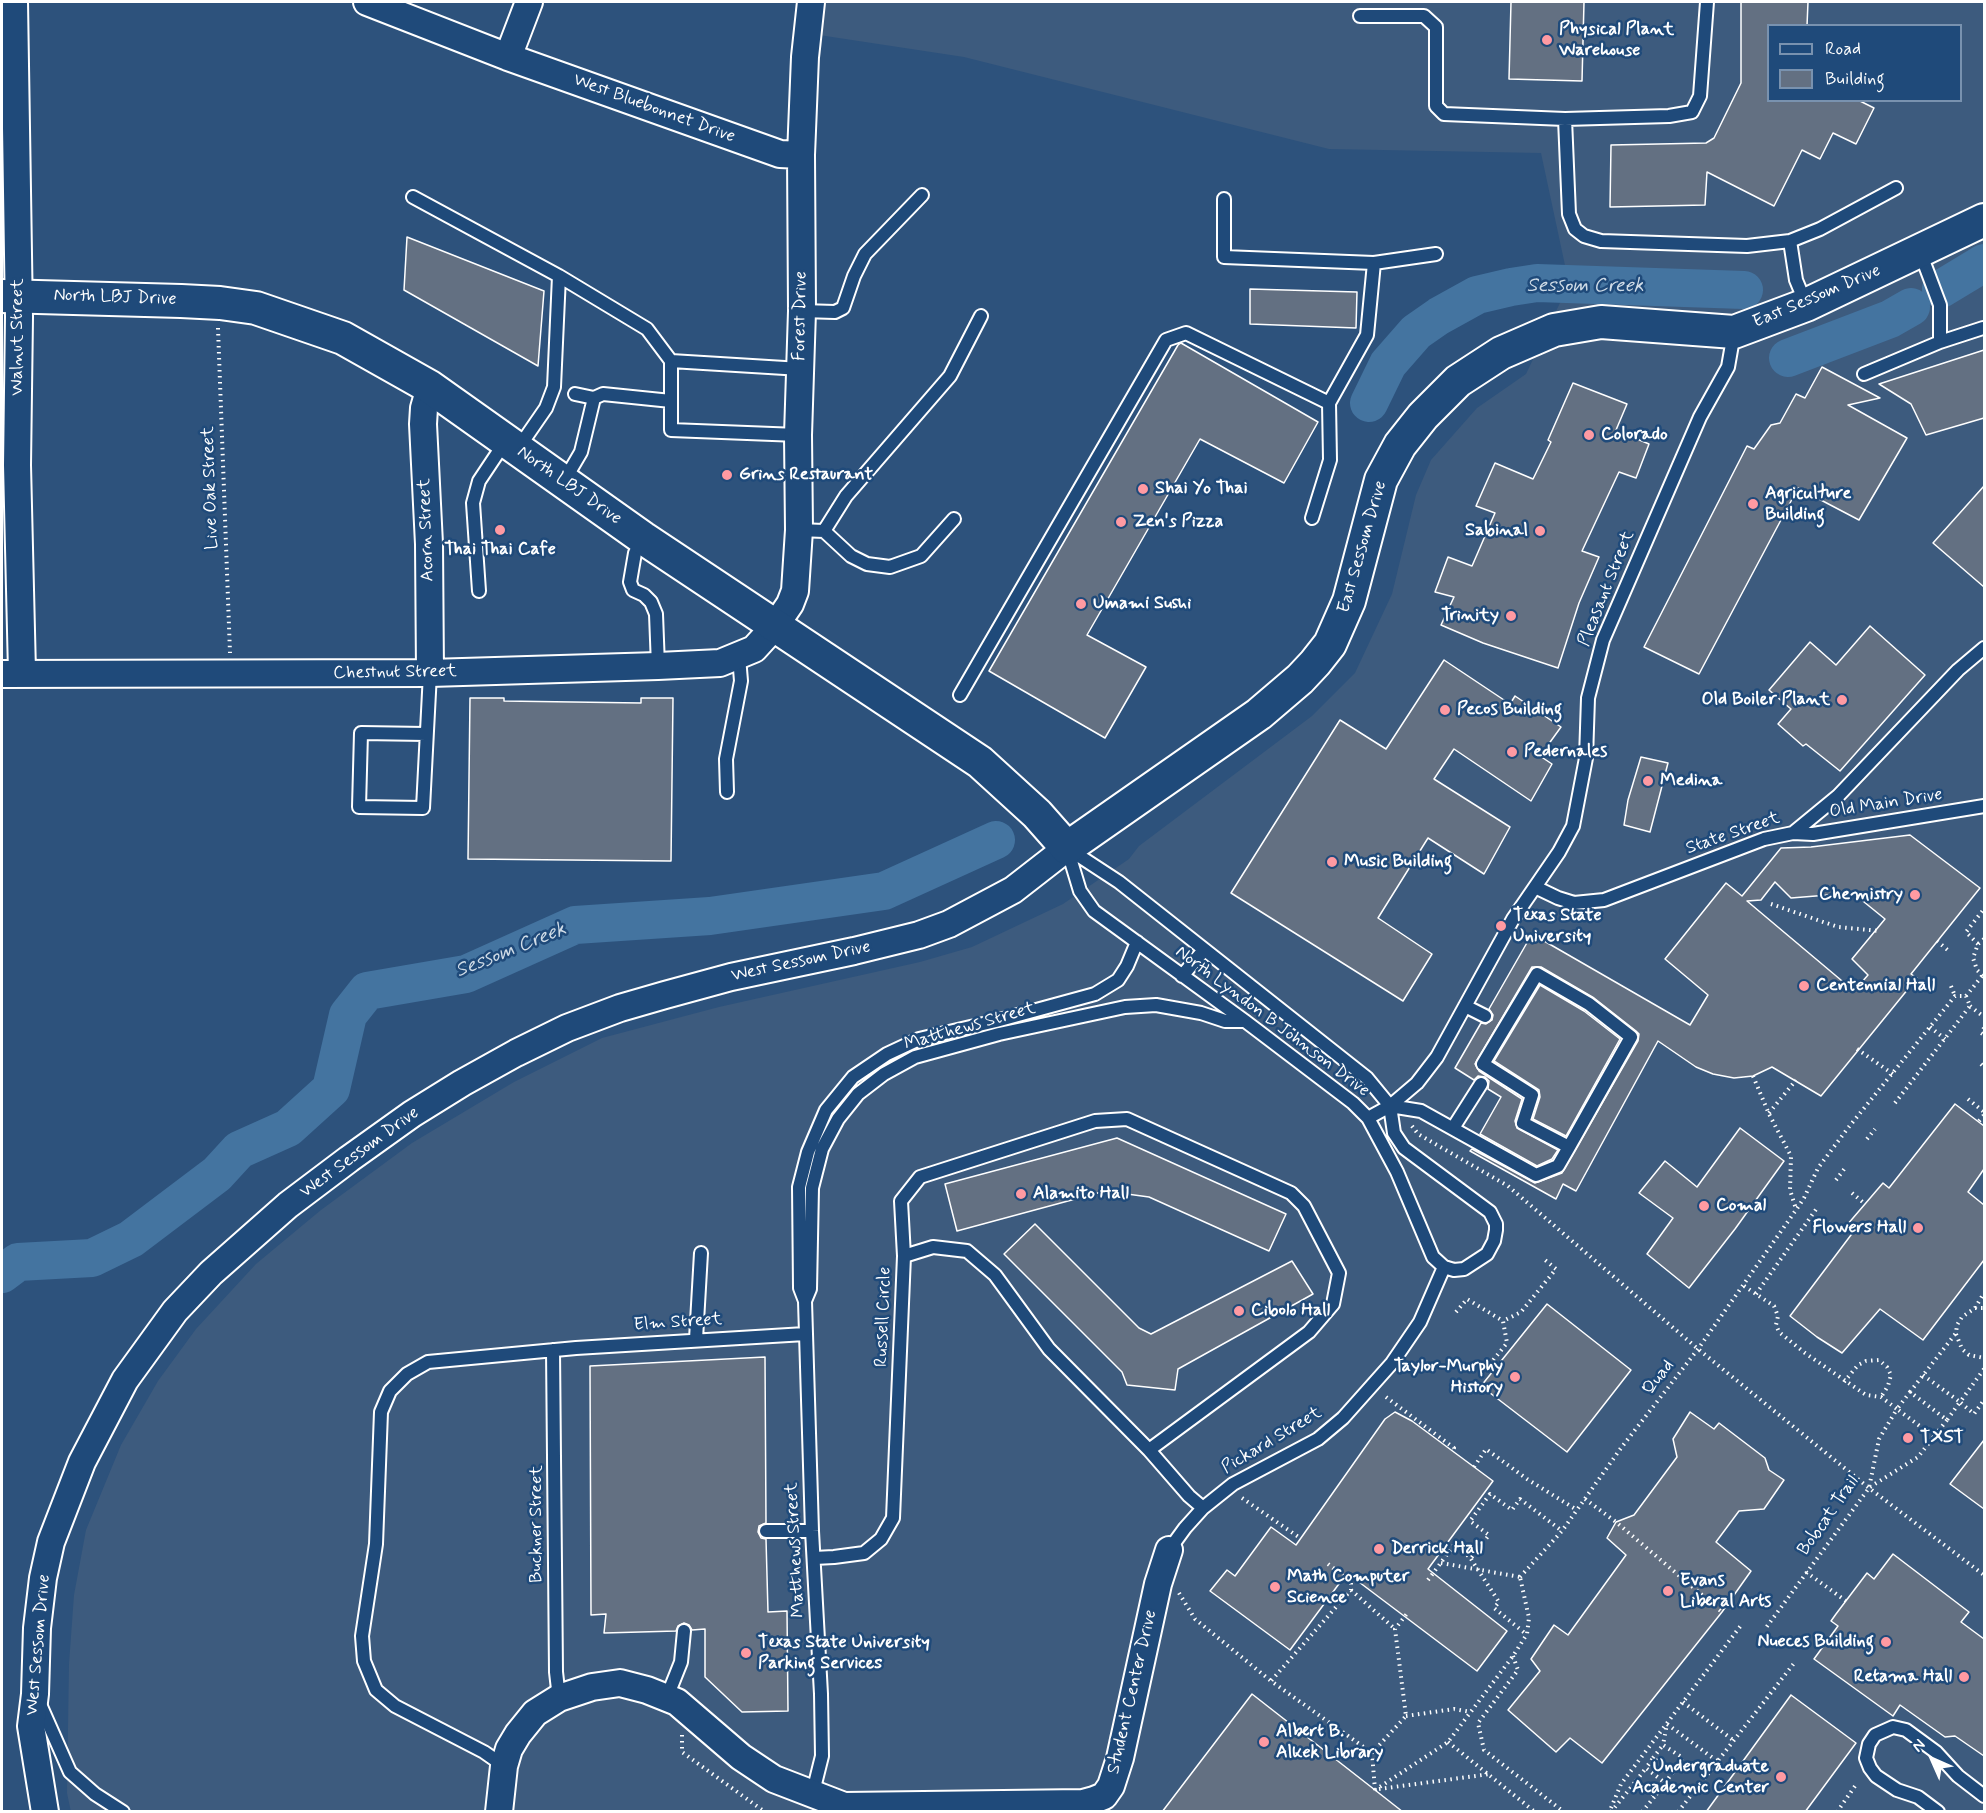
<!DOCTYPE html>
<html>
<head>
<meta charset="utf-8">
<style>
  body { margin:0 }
  #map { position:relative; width:1986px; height:1813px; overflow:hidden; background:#2d527c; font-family:Mynerve,sans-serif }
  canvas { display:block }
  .frame { position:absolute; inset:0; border:3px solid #fff; pointer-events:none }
  .legend { position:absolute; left:1767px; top:24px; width:195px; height:78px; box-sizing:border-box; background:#1f4a7a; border:2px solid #7992af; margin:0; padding:8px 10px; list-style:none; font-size:18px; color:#fff }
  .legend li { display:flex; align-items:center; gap:12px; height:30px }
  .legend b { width:30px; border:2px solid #7992af }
  .north { position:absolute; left:1902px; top:1729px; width:60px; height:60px; -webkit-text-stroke:4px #1f4a7a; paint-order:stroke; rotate:315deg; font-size:16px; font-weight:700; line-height:24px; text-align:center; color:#fff }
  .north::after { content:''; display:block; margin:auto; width:21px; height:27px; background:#fff; clip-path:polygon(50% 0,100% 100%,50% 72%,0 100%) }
</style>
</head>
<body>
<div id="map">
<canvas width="1986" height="1813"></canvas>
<div class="frame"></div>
<ul class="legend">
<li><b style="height:8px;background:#1f4a7a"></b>Road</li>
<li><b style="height:16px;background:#637082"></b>Building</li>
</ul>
<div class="north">N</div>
</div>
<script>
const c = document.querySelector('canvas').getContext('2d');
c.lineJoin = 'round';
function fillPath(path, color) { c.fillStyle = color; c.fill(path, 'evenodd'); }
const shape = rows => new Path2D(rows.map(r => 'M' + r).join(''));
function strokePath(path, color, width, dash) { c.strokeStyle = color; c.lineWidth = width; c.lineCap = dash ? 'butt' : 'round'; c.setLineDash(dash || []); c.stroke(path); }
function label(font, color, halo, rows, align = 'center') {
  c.font = font + ' Mynerve,sans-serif'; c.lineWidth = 5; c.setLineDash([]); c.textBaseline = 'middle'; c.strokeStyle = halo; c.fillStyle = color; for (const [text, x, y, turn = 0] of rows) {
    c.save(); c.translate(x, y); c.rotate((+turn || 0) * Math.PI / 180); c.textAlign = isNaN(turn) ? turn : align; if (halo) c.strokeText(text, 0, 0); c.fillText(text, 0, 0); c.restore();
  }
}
fillPath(shape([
  [821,2,1984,2,1984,1811,71,1812,67,1793,69,1664,74,1595,86,1530,121,1445,158,1381,196,1329,256,1264,321,1210,412,1143,514,1082,602,1038,719,1007,920,962,972,947,1063,904,1129,859,1139,846,1312,716,1355,673,1392,594,1416,495,1431,460,1477,408,1526,374,1569,284,1541,153,1329,149,964,57,819,35],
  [1768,26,1960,26,1960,100,1768,100]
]), '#3d5b7e');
strokePath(shape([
  [1941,289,1984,263],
  [1788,358,1890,319,1911,307],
  [1369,403,1388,364,1416,332,1439,316,1477,295,1511,287,1537,283,1744,290],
  [2,1274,18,1262,92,1258,131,1239,217,1174,239,1150,288,1128,331,1089,348,1015,367,991,466,974,575,925,710,916,884,891,996,840]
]), '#4474a0', 38);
const building = shape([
  [1511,2,1584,2,1582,81,1509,79,1511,2],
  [1741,2,1808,2,1807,26,1768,26,1768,100,1858,100,1874,108,1856,144,1833,133,1820,159,1802,150,1774,206,1707,172,1705,205,1610,207,1611,145,1706,143,1714,138,1741,83,1741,2],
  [407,237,544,291,538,366,404,290,407,237],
  [1250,289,1357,292,1356,328,1250,324,1250,289],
  [1181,343,1318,422,1284,483,1200,439,1087,635,1146,667,1105,738,989,671,1178,345,1181,343],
  [1984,350,1984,418,1926,435,1911,404,1879,384,1984,350],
  [1822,367,1880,398,1848,405,1907,438,1859,520,1798,488,1699,674,1644,647,1747,446,1754,449,1771,425,1780,423,1796,394,1805,398,1822,367],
  [1573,383,1627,404,1616,430,1649,444,1636,478,1619,472,1582,551,1599,557,1579,603,1558,668,1483,643,1441,625,1454,597,1435,592,1448,557,1472,566,1495,513,1476,506,1495,463,1533,479,1551,442,1548,440,1573,383],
  [1984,486,1984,587,1933,543,1984,486],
  [1870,626,1925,675,1840,771,1806,744,1803,746,1778,724,1791,709,1769,690,1810,642,1836,665,1870,626],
  [1444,660,1510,704,1515,696,1561,727,1540,756,1552,764,1531,801,1454,749,1434,779,1510,827,1484,874,1428,838,1378,918,1432,954,1403,1001,1231,893,1340,720,1386,749,1444,660],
  [470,698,504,698,504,701,641,703,641,698,673,698,671,861,468,859,470,698],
  [1641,757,1668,763,1650,832,1624,825,1628,800,1641,757],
  [1910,835,1980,888,1911,974,1917,978,1821,1096,1772,1067,1753,1076,1734,1078,1713,1074,1696,1067,1658,1041,1576,1191,1563,1184,1556,1199,1470,1151,1472,1149,1535,1183,1562,1173,1638,1041,1639,1034,1636,1031,1594,998,1541,967,1532,967,1475,1064,1479,1071,1522,1099,1515,1121,1517,1128,1558,1150,1552,1159,1537,1166,1480,1134,1501,1097,1488,1089,1489,1081,1485,1077,1478,1076,1474,1080,1455,1068,1481,1023,1486,1024,1492,1020,1493,1015,1489,1009,1532,934,1690,1025,1708,995,1665,959,1726,883,1742,896,1781,848,1811,847,1910,835],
  [1775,882,1791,898,1853,893,1885,919,1852,959,1868,975,1854,991,1747,901,1761,900,1775,882],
  [1540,985,1584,1011,1620,1039,1566,1136,1533,1119,1540,1097,1539,1090,1494,1061,1540,985],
  [1955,1104,1984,1126,1984,1169,1968,1192,1984,1205,1984,1260,1923,1340,1880,1309,1842,1353,1817,1337,1790,1316,1854,1231,1847,1225,1883,1183,1889,1188,1955,1104],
  [1740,1128,1784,1161,1735,1229,1689,1288,1647,1254,1673,1218,1639,1193,1665,1161,1697,1187,1740,1128],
  [1117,1138,1286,1214,1269,1251,1149,1197,1105,1191,957,1231,945,1184,1117,1138],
  [1035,1224,1139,1328,1151,1334,1292,1261,1313,1294,1178,1369,1175,1390,1127,1385,1122,1372,1004,1254,1035,1224],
  [1547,1304,1631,1370,1567,1452,1481,1386,1547,1304],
  [765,1357,766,1523,759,1526,758,1532,761,1538,766,1539,768,1612,787,1611,788,1711,742,1712,705,1677,705,1629,692,1630,689,1625,684,1623,678,1626,676,1631,604,1633,606,1614,591,1615,590,1366,765,1357],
  [1395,1412,1412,1421,1493,1481,1428,1569,1507,1631,1477,1671,1347,1573,1290,1650,1210,1591,1227,1570,1235,1576,1271,1527,1296,1545,1385,1419,1395,1412],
  [1690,1412,1714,1429,1719,1423,1765,1458,1769,1470,1784,1480,1764,1509,1739,1511,1716,1542,1751,1571,1722,1612,1602,1763,1570,1738,1556,1752,1508,1710,1540,1671,1531,1659,1554,1625,1568,1635,1626,1555,1607,1538,1616,1522,1634,1515,1677,1457,1673,1439,1690,1412],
  [1984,1440,1984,1509,1950,1484,1984,1440],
  [1893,1554,1969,1612,1961,1622,1984,1639,1984,1756,1955,1736,1945,1737,1900,1705,1893,1716,1814,1659,1838,1626,1831,1621,1836,1614,1867,1573,1874,1579,1893,1554],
  [1252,1694,1375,1790,1403,1812,1162,1812,1252,1694],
  [1791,1695,1856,1743,1805,1812,1706,1812,1791,1695]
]);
fillPath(building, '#637082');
strokePath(building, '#fff', 1.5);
const service = shape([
  [1360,16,1424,16,1436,27,1436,106,1444,114,1565,119,1569,214,1575,229,1584,236,1601,241,1747,246,1790,241,1820,229,1896,188],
  [1565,119,1669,116,1692,112,1700,96,1707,2],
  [413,197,559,276,647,329,671,361],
  [1224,199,1224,257,1374,263,1367,335,1329,403,1330,460,1312,518],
  [1790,241,1796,280,1806,304],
  [1374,263,1436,254],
  [802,311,835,312,843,308,854,276,865,254,922,195],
  [1940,342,1983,328],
  [1864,374,1940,342,1940,305,1920,252],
  [575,394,594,398],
  [798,435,671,430,671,361,801,369],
  [517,450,546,408,554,387,559,276],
  [564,481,581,452,594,398,603,394,671,401],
  [799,530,824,531,846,496,950,376,981,316],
  [824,531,851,556,867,564,890,567,921,556,954,519],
  [643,538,635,553,630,582,633,590,644,595,651,602,656,614,658,666],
  [479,591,473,503,479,481,505,442],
  [960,695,1166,340,1186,333,1329,403],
  [426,734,361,733,359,807,423,808,430,673],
  [727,792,726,759,741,681,739,657],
  [1793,833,1813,834,1984,806],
  [1067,848,1119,882,1367,1078,1390,1106,1394,1133,1404,1148,1490,1212,1496,1224,1496,1230,1494,1241,1487,1254,1464,1269,1454,1270,1444,1267,1433,1257,1397,1172,1368,1118,1353,1103,1245,1021,1094,911,1080,891,1067,848],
  [1535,887,1558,898,1574,903,1604,900,1764,839,1793,833,1838,796,1958,670,1984,648],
  [1182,976,1204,950],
  [1465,1006,1485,1016],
  [1390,1106,1421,1111,1536,1175,1558,1166,1569,1147,1631,1037,1589,1004,1537,974,1483,1064,1532,1095,1523,1123,1569,1147],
  [1368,1118,1390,1106,1417,1083,1437,1057,1513,919,1559,852,1573,826,1586,758,1588,698,1603,640,1700,417,1728,367,1734,333],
  [1453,1128,1481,1084],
  [904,1256,933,1247,967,1251,995,1275,1049,1349,1149,1450,1189,1496,1203,1508],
  [805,1301,810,1289,812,1188,822,1149,838,1119,858,1094,884,1074,915,1057,999,1034,1125,1007,1156,1005,1201,1013,1225,1021,1245,1021],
  [696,1339,701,1253],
  [553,1350,556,1672,559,1698],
  [766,1531,812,1531],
  [1169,1550,1185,1528,1203,1508,1233,1484,1318,1439,1343,1418,1392,1363,1420,1322,1444,1267],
  [814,1558,834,1557,864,1553,881,1539,893,1518,904,1256,901,1201,920,1177,1095,1121,1127,1119,1291,1193,1304,1206,1339,1273,1333,1304,1309,1332,1149,1450],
  [667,1697,681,1662,684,1631],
  [39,1702,70,1772,95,1794,123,1812],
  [504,1766,484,1752,395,1706,376,1690,364,1661,362,1636,376,1544,381,1412,390,1391,407,1374,428,1362,576,1348,805,1334],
  [812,1796,822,1756,821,1694,812,1531,805,1301,800,1288,799,1187,808,1152,826,1110,853,1077,887,1054,919,1039,996,1021,1095,994,1118,980,1127,966,1137,942],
  [1938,1812,1918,1797,1897,1790,1876,1776,1870,1768,1866,1758,1869,1744,1875,1735,1893,1727,1906,1730,1936,1752,1958,1776,1984,1796]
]);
const minor = shape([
  [14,2,19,317,17,465,22,672],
  [367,2,508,57,780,154,801,155],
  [508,57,529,2],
  [430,387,424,408,423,424,429,544,430,673],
  [2,674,430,673,658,666,720,663,754,649,775,626,790,604,795,591,799,530,798,435,802,311,801,155,805,57,811,2],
  [45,1812,31,1726,35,1694,37,1628,43,1578,51,1542,82,1462,125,1380,175,1311,211,1273,288,1205,349,1159,412,1114,462,1083,516,1053,567,1028,620,1008,665,995,731,977,854,951,919,935,949,924,1013,890,1067,848],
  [499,1812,504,1766,509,1749,518,1734,535,1713,559,1698,592,1687,620,1683,647,1690,677,1702,741,1757,774,1779,844,1806,1083,1803,1094,1800,1104,1796,1111,1786,1120,1758,1158,1584,1169,1550]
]);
const tertiary = shape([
  [2,296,181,301,220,303,256,308,343,338,430,387,643,538,980,762,1037,814,1067,848,1259,714,1300,679,1315,663,1330,644,1349,601,1381,480,1400,445,1423,416,1458,381,1501,353,1554,330,1601,322,1734,332,1806,305,1984,220]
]);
strokePath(service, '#fff', 16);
strokePath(minor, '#fff', 30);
strokePath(tertiary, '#fff', 36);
strokePath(shape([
  [218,328,230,653],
  [1771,904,1838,927,1880,931],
  [1984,939,1978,944,1973,958,1977,970,1984,977],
  [1937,941,1950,952],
  [1978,944,1966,932,1984,909],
  [1951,986,1955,996],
  [1966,996,1982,976],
  [1970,1006,1984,1017],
  [1930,1027,1945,1039],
  [1984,1028,1981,1033,1984,1035],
  [1857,1049,1893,1074],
  [1981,1064,1984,1067],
  [1753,1076,1769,1114,1791,1156,1790,1190,1796,1209],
  [1968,1099,1984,1112],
  [1895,1103,1970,1006,1966,996],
  [1769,1113,1796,1080],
  [1979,1121,1984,1115],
  [1412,1126,1418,1134,1508,1186,1698,1349,1869,1488,1984,1575],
  [1867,1139,1875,1129],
  [1836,1180,1845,1168],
  [1852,1193,1865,1204],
  [1744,1286,1774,1306,1778,1316,1776,1325,1779,1332,1805,1353,1866,1395,1881,1397,1897,1409,1879,1439,1869,1488,1765,1629],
  [1756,1294,1817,1208],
  [1975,1308,1984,1308],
  [1456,1312,1467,1299,1503,1321],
  [1956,1334,1962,1349,1969,1355,1984,1358],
  [1984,1369,1960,1402,1974,1414,1984,1400],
  [1482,1374,1507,1343,1503,1321,1521,1312,1556,1269,1545,1260],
  [1923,1375,1960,1402,1947,1420,1910,1392,1897,1409,1933,1436],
  [1844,1382,1858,1365,1866,1361,1879,1360,1887,1367,1891,1375,1888,1386,1881,1397],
  [1910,1392,1956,1333,1957,1325,1962,1317,1975,1308,1984,1293],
  [1386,1397,1454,1448,1452,1451],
  [1474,1467,1486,1449,1527,1479,1577,1510],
  [1870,1487,1918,1457,1947,1420],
  [1242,1498,1300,1538],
  [1585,1499,1616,1522,1722,1612],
  [1471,1559,1499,1602,1494,1608,1526,1634],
  [1441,1563,1520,1577],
  [1328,1564,1351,1582],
  [1806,1572,1846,1601],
  [1520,1577,1562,1531,1621,1448,1698,1349,1796,1210,1804,1198,1818,1168,1848,1128,1955,996,1966,996],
  [1354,1578,1351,1582,1351,1590,1271,1681,1372,1753],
  [1428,1580,1454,1545,1471,1558,1489,1535,1470,1521,1490,1494,1512,1510,1520,1499,1562,1531],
  [1351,1590,1395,1629],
  [1179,1593,1195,1619,1271,1681],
  [1513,1656,1518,1670,1478,1723,1484,1750,1564,1812],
  [1683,1702,1733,1740],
  [1406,1716,1454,1709,1471,1712],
  [682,1735,682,1752,765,1812],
  [1448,1742,1535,1812],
  [1653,1758,1663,1745],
  [1636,1781,1646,1768],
  [1665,1783,1673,1772],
  [1379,1789,1490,1774],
  [1375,1790,1448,1742,1513,1656,1527,1634,1529,1618,1520,1577],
  [1375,1790,1372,1753,1406,1716,1395,1629,1409,1611],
  [1611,1808,1621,1784,1742,1624],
  [1611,1812,1636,1781,1655,1796,1665,1783,1646,1768,1653,1758,1673,1772,1683,1758,1663,1745,1667,1724,1717,1761],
  [1642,1812,1655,1796],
  [1678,1812,1795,1662],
  [1837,1812,1855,1786]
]), '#fff', 4, [1.5, 4.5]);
strokePath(service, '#1f4a7a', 12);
strokePath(minor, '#1f4a7a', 26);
strokePath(tertiary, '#1f4a7a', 32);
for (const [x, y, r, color] of [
  [1547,40,6,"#ff9aa2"],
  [1589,435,6,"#ff9aa2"],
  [727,475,6,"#ff9aa2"],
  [1143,489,6,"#ff9aa2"],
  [1753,504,6,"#ff9aa2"],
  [1121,522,6,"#ff9aa2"],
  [500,530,6,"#ff9aa2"],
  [1540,531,6,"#ff9aa2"],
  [1081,604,6,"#ff9aa2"],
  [1511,616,6,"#ff9aa2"],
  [1842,700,6,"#ff9aa2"],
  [1445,710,6,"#ff9aa2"],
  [1512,752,6,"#ff9aa2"],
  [1648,781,6,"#ff9aa2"],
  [1332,862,6,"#ff9aa2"],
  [1915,895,6,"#ff9aa2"],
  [1501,926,6,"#ff9aa2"],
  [1804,986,6,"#ff9aa2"],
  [1021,1194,6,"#ff9aa2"],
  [1704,1206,6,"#ff9aa2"],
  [1918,1228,6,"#ff9aa2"],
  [1239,1311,6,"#ff9aa2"],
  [1515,1377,6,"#ff9aa2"],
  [1908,1438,6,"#ff9aa2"],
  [1379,1549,6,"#ff9aa2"],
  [1275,1587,6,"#ff9aa2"],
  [1668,1591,6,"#ff9aa2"],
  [1886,1642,6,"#ff9aa2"],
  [746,1653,6,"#ff9aa2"],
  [1964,1677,6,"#ff9aa2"],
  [1264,1742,6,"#ff9aa2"],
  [1781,1777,6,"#ff9aa2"]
]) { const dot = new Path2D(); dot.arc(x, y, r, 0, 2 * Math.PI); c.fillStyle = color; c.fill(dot); strokePath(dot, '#1f4a7a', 2); }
label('bold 18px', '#fff', '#1f4a7a', [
  ["Physical Plant",1559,30],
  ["Warehouse",1559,51],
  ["Colorado",1601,435],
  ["Grins Restaurant",739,475],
  ["Shai Yo Thai",1155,489],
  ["Agriculture",1765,494],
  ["Building",1765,515],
  ["Zen's Pizza",1133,522],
  ["Sabinal",1528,531,"right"],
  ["Thai Thai Cafe",500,550,"center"],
  ["Umami Sushi",1093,604],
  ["Trinity",1499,616,"right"],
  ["Old Boiler Plant",1830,700,"right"],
  ["Pecos Building",1457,710],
  ["Pedernales",1524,752],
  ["Medina",1660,781],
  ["Music Building",1344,862],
  ["Chemistry",1903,895,"right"],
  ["Texas State",1513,916],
  ["University",1513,937],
  ["Centennial Hall",1816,986],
  ["Alamito Hall",1033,1194],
  ["Comal",1716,1206],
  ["Flowers Hall",1906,1228,"right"],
  ["Cibolo Hall",1251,1311],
  ["Taylor-Murphy",1503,1367,"right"],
  ["History",1503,1388,"right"],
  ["TXST",1920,1438],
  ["Derrick Hall",1391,1549],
  ["Math Computer",1287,1577],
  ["Science",1287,1598],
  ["Evans",1680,1581],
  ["Liberal Arts",1680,1602],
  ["Nueces Building",1874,1642,"right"],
  ["Texas State University",758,1643],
  ["Parking Services",758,1664],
  ["Retama Hall",1952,1677,"right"],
  ["Albert B.",1276,1732],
  ["Alkek Library",1276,1753],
  ["Undergraduate",1769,1767,"right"],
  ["Academic Center",1769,1788,"right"]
], 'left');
label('18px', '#fff', '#1f4a7a', [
  ["West Bluebonnet Drive",654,109,20],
  ["East Sessom Drive",1817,297,-23],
  ["North LBJ Drive",115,298,2],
  ["Forest Drive",801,316,-89],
  ["Walnut Street",18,337,-90],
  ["North LBJ Drive",569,486,35],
  ["Live Oak Street",211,488,-92],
  ["Acorn Street",427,530,-92],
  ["East Sessom Drive",1363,547,-74],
  ["Pleasant Street",1607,589,-68],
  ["Chestnut Street",395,673,-1],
  ["Old Main Drive",1886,804,-9],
  ["State Street",1733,834,-19],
  ["West Sessom Drive",801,962,-12],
  ["North Lyndon B Johnson Drive",1272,1022,37],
  ["Matthews Street",970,1027,-16],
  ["West Sessom Drive",360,1153,-36],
  ["Russell Circle",884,1317,-88],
  ["Elm Street",678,1323,-4],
  ["Quad",1659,1378,-52],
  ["Pickard Street",1272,1441,-31],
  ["Bobcat Trail",1829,1516,-55],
  ["Buckner Street",537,1524,-90],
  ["Matthews Street",796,1550,-93],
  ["West Sessom Drive",39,1645,-85],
  ["Student Center Drive",1133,1692,-77]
]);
label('italic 20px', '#d0dce7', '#1f4a7a', [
  ["Sessom Creek",1585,287],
  ["Sessom Creek",511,951,-22]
]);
</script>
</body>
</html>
